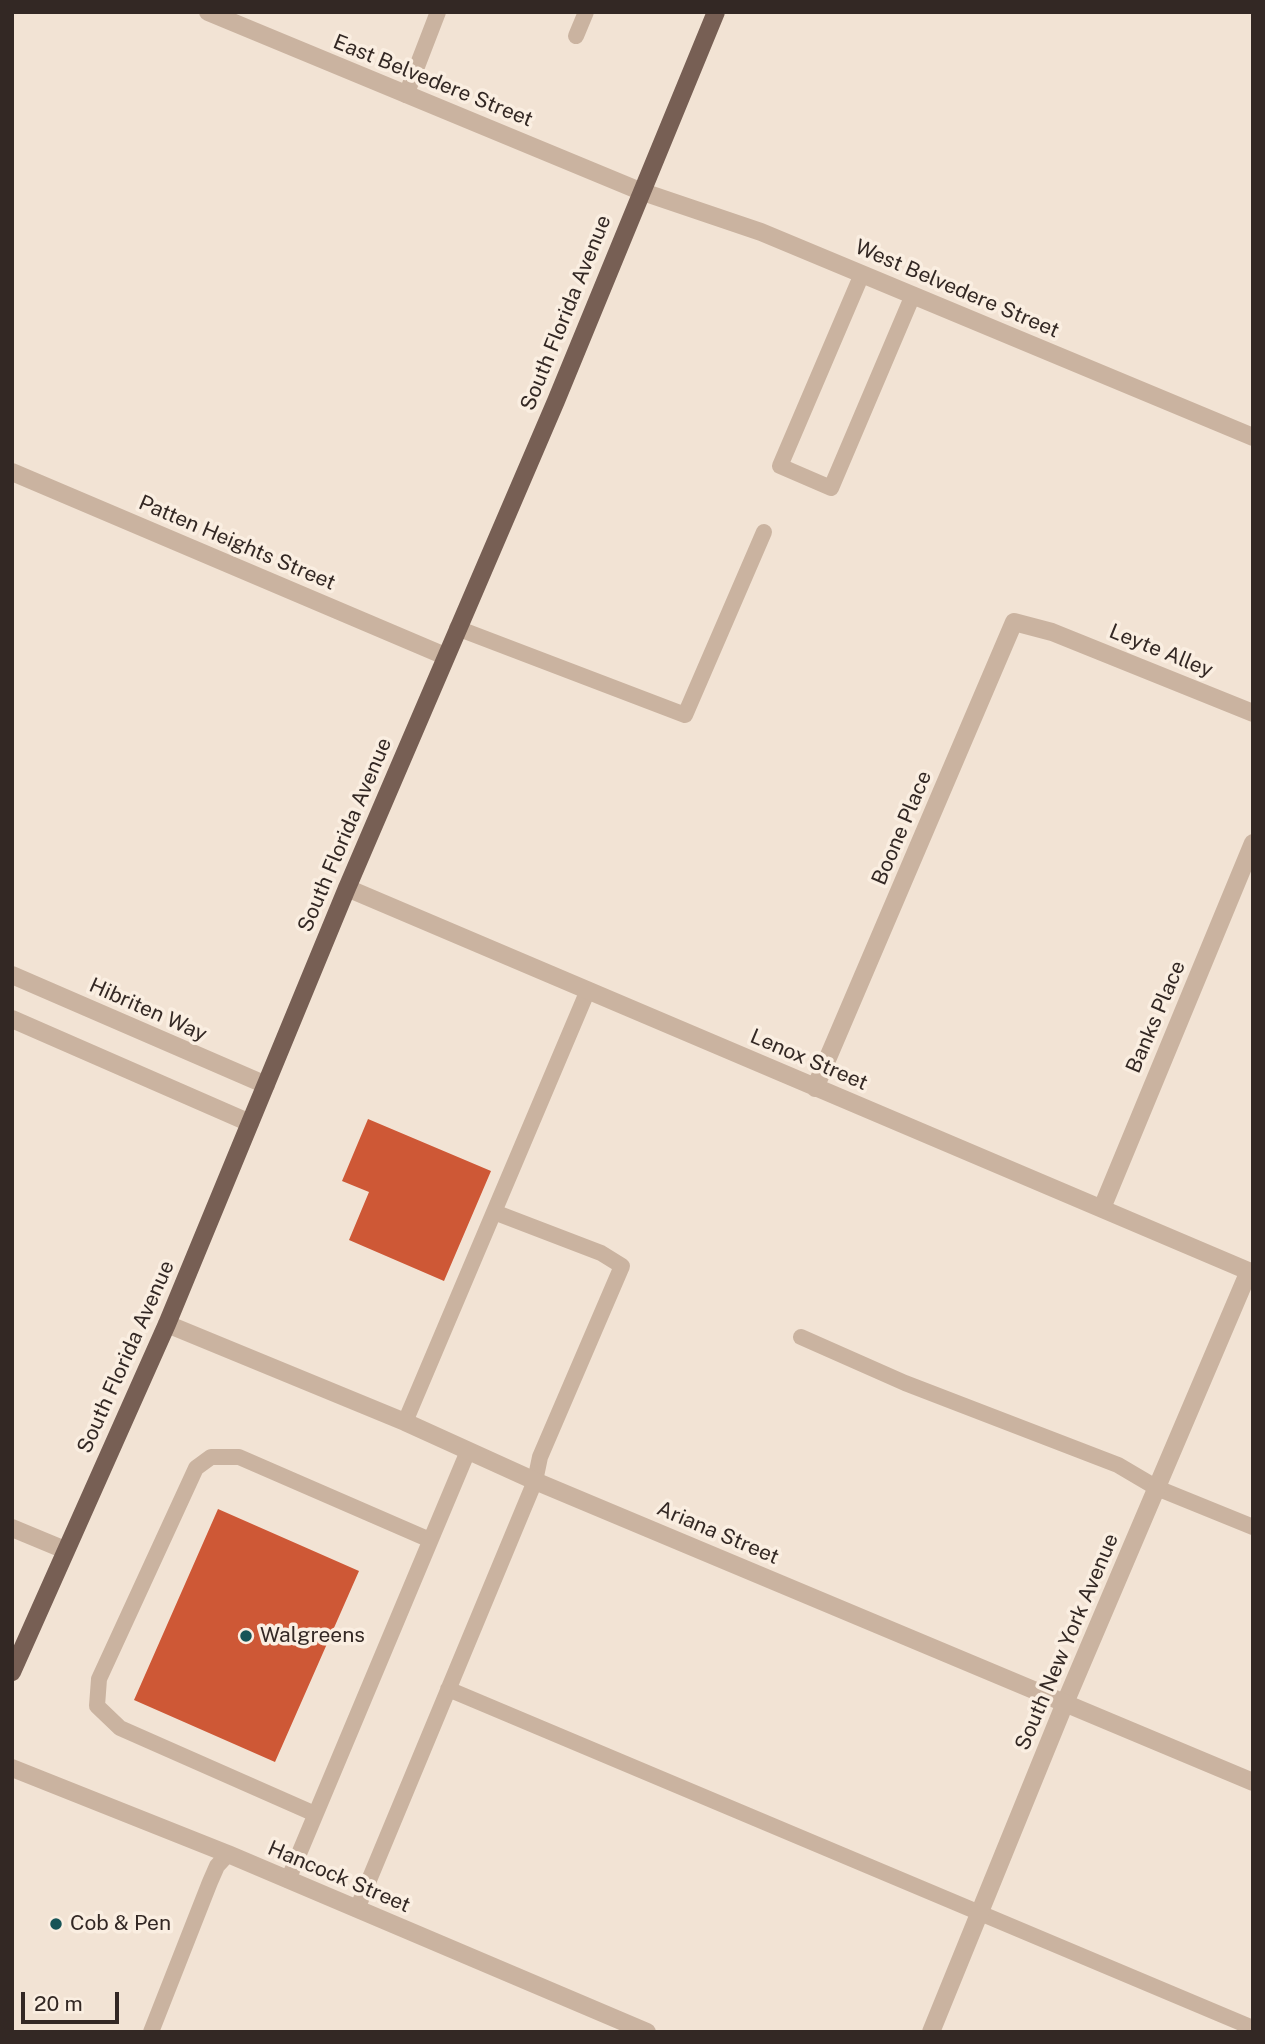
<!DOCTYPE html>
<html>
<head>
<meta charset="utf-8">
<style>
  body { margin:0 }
  #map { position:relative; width:1265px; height:2044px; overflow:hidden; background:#f2e3d4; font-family:"Public Sans",sans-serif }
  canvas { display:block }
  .frame { position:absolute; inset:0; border:14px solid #332824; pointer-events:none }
  .scale { position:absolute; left:21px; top:1992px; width:98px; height:32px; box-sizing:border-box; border:4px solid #332824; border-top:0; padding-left:9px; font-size:21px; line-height:24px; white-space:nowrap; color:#332824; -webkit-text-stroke:5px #faeee1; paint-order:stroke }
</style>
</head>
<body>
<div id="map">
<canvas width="1265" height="2044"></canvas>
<div class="frame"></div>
<div class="scale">20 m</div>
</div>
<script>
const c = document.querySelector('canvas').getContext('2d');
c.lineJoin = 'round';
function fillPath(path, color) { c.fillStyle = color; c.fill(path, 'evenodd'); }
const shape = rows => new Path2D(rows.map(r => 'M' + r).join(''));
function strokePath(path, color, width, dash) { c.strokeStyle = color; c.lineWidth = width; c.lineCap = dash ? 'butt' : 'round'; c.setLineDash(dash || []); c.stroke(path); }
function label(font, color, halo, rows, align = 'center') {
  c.font = font + ' "Public Sans",sans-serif'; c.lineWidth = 7; c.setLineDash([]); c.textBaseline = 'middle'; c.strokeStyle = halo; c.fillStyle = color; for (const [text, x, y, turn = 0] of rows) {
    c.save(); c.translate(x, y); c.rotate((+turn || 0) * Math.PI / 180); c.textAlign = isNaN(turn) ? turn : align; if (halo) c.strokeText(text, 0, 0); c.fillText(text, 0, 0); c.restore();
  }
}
fillPath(shape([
  [368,1119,491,1171,444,1281,349,1240,369,1192,342,1181],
  [218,1509,359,1571,275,1762,134,1700]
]), '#ce5836');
strokePath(shape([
  [576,36,586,12],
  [406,95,438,12],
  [862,274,780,466,831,488,913,295],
  [457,628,685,715,764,532],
  [801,1337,905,1383,1118,1465,1157,1488,1253,1527],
  [405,1422,588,990],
  [448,1689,1253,2028],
  [315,1814,120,1728,97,1706,99,1679,196,1468,211,1457,239,1457,430,1540],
  [288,1880,468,1451],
  [357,1909,535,1481,540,1457,622,1266,601,1253,494,1212],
  [151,2032,210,1882,217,1866,228,1854]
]), '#cab3a0', 16);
strokePath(shape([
  [208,12,640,191,761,232,1253,437],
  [12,472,445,656],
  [347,888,1253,1273],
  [12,975,266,1085],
  [12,1019,250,1123],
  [815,1088,1014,622,1052,632,1253,713],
  [1102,1208,1253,843],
  [12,1528,65,1550],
  [1065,1703,1249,1271],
  [12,1768,228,1854,647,2032]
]), '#cab3a0', 18);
strokePath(shape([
  [167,1324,405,1422,535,1481,1253,1782],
  [931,2032,1065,1703]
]), '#cab3a0', 18);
strokePath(shape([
  [12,1672,167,1324,347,888,556,401,716,12]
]), '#775f54', 18);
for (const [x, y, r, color] of [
  [246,1636,7,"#175457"],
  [56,1924,7,"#175457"]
]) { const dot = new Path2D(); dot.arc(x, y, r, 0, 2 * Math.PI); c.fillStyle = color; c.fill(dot); strokePath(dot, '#faeee1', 2.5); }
label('21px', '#332824', '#faeee1', [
  ["East Belvedere Street",433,81,22],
  ["West Belvedere Street",957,289,23],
  ["South Florida Avenue",566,313,-68],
  ["Patten Heights Street",237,543,23],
  ["Leyte Alley",1161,651,22],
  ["Boone Place",902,828,-67],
  ["South Florida Avenue",345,835,-67],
  ["Hibriten Way",148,1010,24],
  ["Banks Place",1156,1017,-67],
  ["Lenox Street",809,1060,23],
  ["South Florida Avenue",126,1357,-66],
  ["Ariana Street",718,1533,23],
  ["South New York Avenue",1067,1642,-67],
  ["Hancock Street",339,1877,23]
]);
label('21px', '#332824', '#faeee1', [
  ["Walgreens",260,1636],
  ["Cob & Pen",70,1924]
], 'left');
</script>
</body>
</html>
